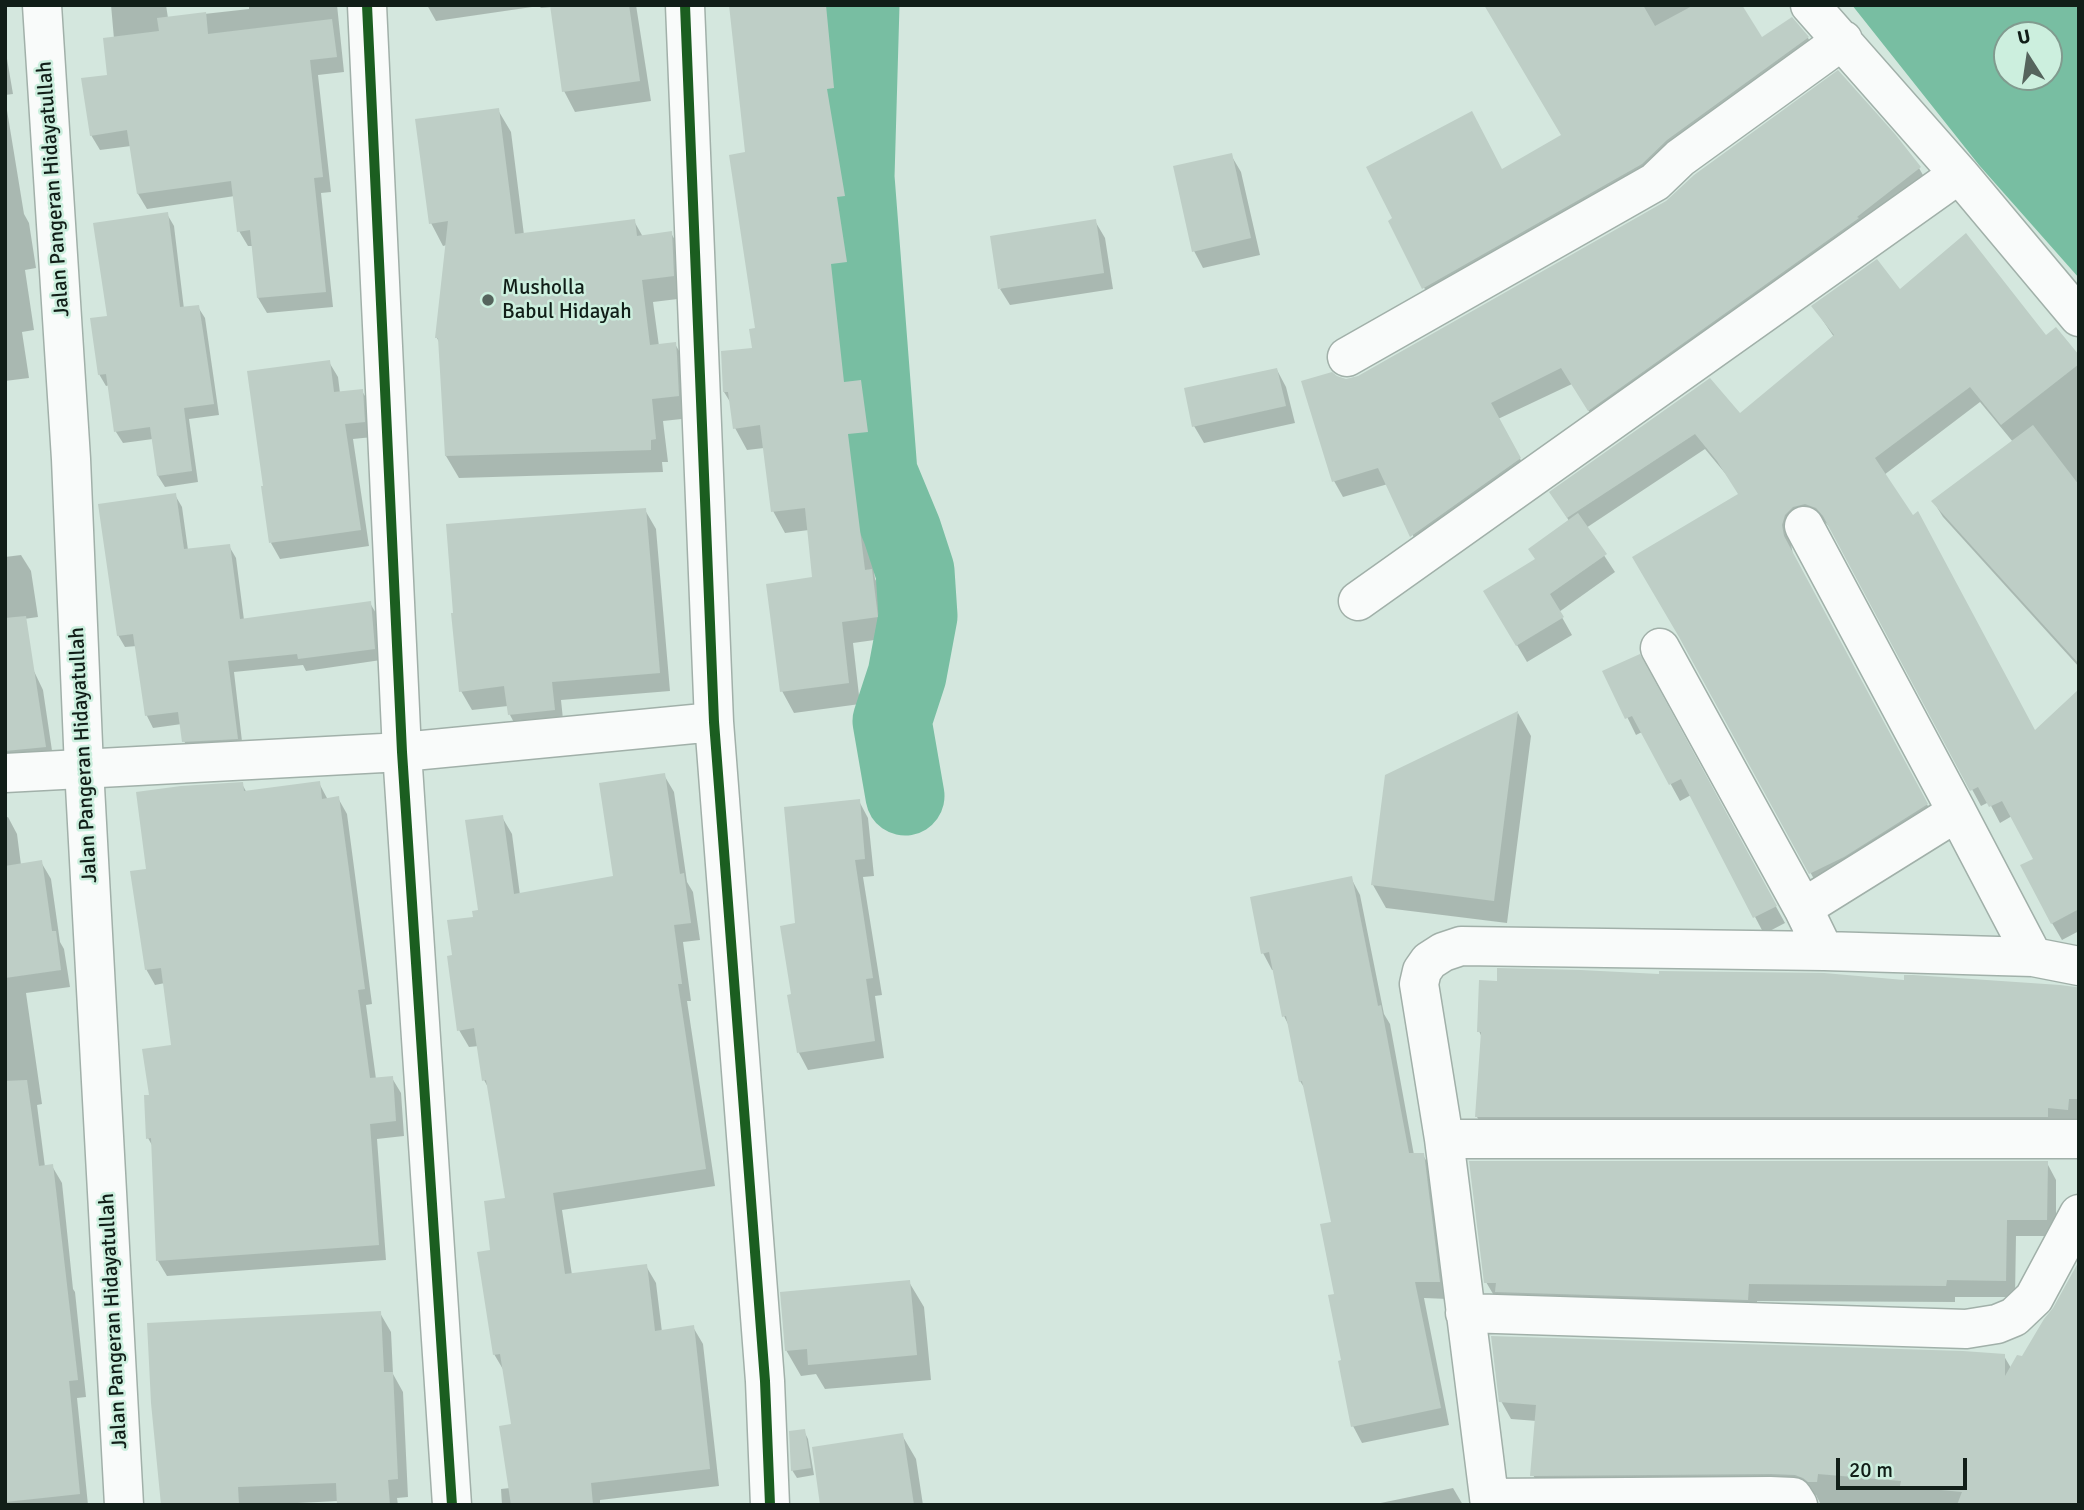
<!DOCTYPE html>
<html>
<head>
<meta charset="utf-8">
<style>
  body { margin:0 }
  #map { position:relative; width:2084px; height:1510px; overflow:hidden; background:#d4e7de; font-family:Signika,sans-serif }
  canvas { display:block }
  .frame { position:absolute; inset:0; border:7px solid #111e18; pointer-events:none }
  .north { position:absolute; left:1993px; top:21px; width:70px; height:70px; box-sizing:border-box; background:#ccefde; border:2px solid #819b8f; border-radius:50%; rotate:348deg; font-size:19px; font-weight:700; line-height:28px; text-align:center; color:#111e18 }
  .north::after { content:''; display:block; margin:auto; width:24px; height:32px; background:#55645d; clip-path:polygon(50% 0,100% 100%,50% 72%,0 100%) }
  .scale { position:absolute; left:1836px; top:1458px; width:131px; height:32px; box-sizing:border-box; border:4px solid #111e18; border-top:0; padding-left:9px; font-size:21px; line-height:24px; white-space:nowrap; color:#111e18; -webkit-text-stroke:5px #ccefde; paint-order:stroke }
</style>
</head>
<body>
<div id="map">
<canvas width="2084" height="1510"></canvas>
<div class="frame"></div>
<div class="north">U</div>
<div class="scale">20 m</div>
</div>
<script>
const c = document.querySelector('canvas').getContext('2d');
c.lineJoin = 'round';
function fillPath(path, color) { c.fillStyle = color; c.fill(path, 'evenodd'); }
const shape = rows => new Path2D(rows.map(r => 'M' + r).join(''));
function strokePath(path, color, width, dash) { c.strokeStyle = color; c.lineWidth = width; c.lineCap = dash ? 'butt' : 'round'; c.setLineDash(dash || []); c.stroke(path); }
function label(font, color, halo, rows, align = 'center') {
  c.font = font + ' Signika,sans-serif'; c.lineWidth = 5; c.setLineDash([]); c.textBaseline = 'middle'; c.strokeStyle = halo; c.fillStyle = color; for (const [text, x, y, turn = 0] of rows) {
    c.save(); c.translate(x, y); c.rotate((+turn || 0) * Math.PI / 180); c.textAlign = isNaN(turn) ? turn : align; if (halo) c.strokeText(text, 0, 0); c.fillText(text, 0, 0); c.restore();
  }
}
fillPath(shape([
  [1852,5,2079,5,2079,278,1979,165],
  [2007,35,2049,35,2049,77,2007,77]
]), '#78bea2');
fillPath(shape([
  [111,5,166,5,168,18,249,9,249,5,337,5,344,72,318,75,331,192,321,193,333,307,267,313,258,298,253,246,248,246,239,231,235,196,147,209,138,194,131,146,100,150,91,135,109,76,114,39],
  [427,5,636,5,651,101,575,112,564,91,552,7,541,8,539,6,436,21],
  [730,5,831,5,835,13,846,109,838,110,856,217,849,218,858,283,842,285,853,383,860,382,872,404,879,453,860,455,875,579,883,593,889,638,853,643,860,704,794,713,782,691,814,579,809,530,785,533,773,511,764,448,747,450,735,428,732,405,724,392,754,349,757,329,747,154],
  [1486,5,1740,5,1761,40,1792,20,1808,38,1817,53,1675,156,1432,303,1390,221,1502,171,1563,136],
  [5,47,13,94,5,95],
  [5,98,24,214,29,223,36,268,25,270,34,330,22,332,29,378,5,381],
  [498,110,511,132,524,235,634,221,643,237,671,233,684,256,686,298,653,302,659,346,675,344,688,366,691,418,663,421,668,462,662,462,663,472,459,478,446,456,440,344,437,338,447,245,443,246,431,223],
  [1231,155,1241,172,1260,255,1203,268,1194,251],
  [1919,168,1928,184,1598,426,1572,384,1498,419,1529,475,1421,552,1388,484,1343,497,1334,481,1346,381],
  [167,214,174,226,184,309,198,307,205,318,219,415,189,419,198,482,165,487,158,476,153,439,123,443,116,432,110,385,106,386,99,374,109,318],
  [1095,221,1105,238,1113,289,1010,305,1000,289],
  [1900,292,2046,337,2079,358,2079,667,1943,517,1933,501,2013,442,1980,402,1884,475,2012,816,2000,823,1989,802,1981,806,1833,531,1826,523,1814,520,1794,532,1791,544,1793,555,1936,821,1820,890,1683,640,1740,495,1729,478,1705,449,1586,528,1615,572,1559,612,1572,635,1527,662,1485,591,1536,561,1569,521,1552,492,1740,415,1834,337,1813,306],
  [329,362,338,377,340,393,362,391,371,406,373,437,353,439,369,546,280,559,271,543],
  [1277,370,1286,387,1295,423,1204,443,1194,426],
  [175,495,182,507,188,550,229,546,236,558,244,620,370,603,377,615,381,660,306,671,303,665,234,672,243,750,191,753,184,741,182,724,153,728,147,716,137,646,125,647,118,635],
  [645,510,656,529,670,691,561,700,564,729,520,734,510,715,508,706,472,710,461,691],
  [21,555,31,571,38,617,10,621,43,690,54,764,5,764,5,557],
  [1605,672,1648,673,1785,923,1764,934,1691,795,1680,801,1642,732,1636,735],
  [1518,713,1531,736,1507,923,1386,908,1373,885],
  [664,775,674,792,687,882,693,892,700,940,683,942,691,1001,687,1001,715,1186,562,1210,572,1275,646,1266,656,1283,662,1332,693,1327,703,1344,719,1486,600,1500,600,1505,502,1505,501,1489,510,1488,513,1426,504,1371,494,1354,492,1252,507,1200,489,1089,484,1080,479,1046,469,1047,459,1030,454,956,480,911,502,817,512,834,520,895,615,878],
  [319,783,328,800,338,798,347,814,372,1004,366,1005,376,1079,392,1078,401,1093,404,1136,377,1139,386,1260,167,1276,158,1261,153,1147,148,1138,151,1097,173,1046,165,983,155,985,146,969,148,870,242,784,247,793],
  [859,801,868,818,874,876,863,877,882,995,875,996,884,1058,808,1070,799,1053,793,996,797,925],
  [8,817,17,834,21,865,41,862,51,879,60,942,64,949,70,987,26,993,42,1104,37,1105,45,1167,52,1166,62,1183,73,1289,75,1292,86,1397,77,1398,88,1505,5,1505,5,818],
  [2079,852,2079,931,2062,940,2052,923],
  [1351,878,1360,895,1384,1014,1390,1024,1414,1155,1423,1155,1433,1172,1448,1299,1424,1298,1449,1425,1362,1443,1353,1426,1343,1361,1336,1295,1333,1223,1305,1089,1300,1081,1289,1026,1284,1016,1274,970,1272,970,1263,953],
  [1661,975,1906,982,2079,989,2079,1115,2077,1126,1487,1133,1477,1117,1482,1038,1479,1031],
  [2047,1163,2056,1180,2056,1236,2016,1236,2015,1297,1955,1297,1955,1302,1757,1301,1757,1317,1496,1299,1486,1282],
  [909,1282,924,1307,931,1380,825,1389,816,1374,801,1376,786,1350],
  [2055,1309,2079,1505,1821,1505,1816,1495,1805,1492,1543,1492,1533,1475,1537,1421,1511,1419,1501,1401,2004,1356,2011,1368,2023,1358],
  [380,1313,391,1332,393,1374,403,1392,408,1497,397,1498,398,1505,339,1505,339,1501,257,1505,163,1505],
  [804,1431,808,1439,814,1475,797,1478,792,1470],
  [902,1435,916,1459,923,1505,822,1505],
  [1453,1488,1463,1505,1371,1505]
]), '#0003');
strokePath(shape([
  [860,5,855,177,878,473,902,531,915,571,918,616,907,675,892,721,905,796]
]), '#78bea2', 79);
fillPath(shape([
  [550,5,629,5,640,81,562,92],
  [729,5,826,5,834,88,827,89,845,196,837,197,847,262,831,264,844,382,861,380,868,432,848,434,865,570,872,569,878,617,842,622,849,683,780,692,766,584,812,577,805,508,771,512,760,425,733,429,728,392,723,392,721,351,752,348,749,329,755,328,729,155,745,152],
  [1484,5,1643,5,1655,26,1694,5,1742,5,1762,37,1792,17,1809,37,1667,140,1642,164,1422,289,1388,221,1392,218,1366,167,1472,111,1502,169,1561,135],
  [206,12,208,34,332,19,337,57,310,60,323,177,314,178,326,292,257,298,250,230,237,232,231,181,137,194,127,130,90,136,81,78,107,75,103,38,159,31,157,18],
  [1838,70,1895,134,1921,167,1857,217,1859,218,1588,411,1561,368,1491,403,1521,458,1410,537,1378,468,1332,482,1301,381,1332,372,1337,376,1346,379,1358,376,1666,201,1694,175],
  [499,108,515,234,635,219,637,236,672,231,674,276,642,280,650,345,676,342,677,356,679,396,652,399,656,439,651,440,651,450,445,456,438,338,435,338,448,221,429,224,415,119],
  [1232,153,1251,238,1192,252,1173,166],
  [168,212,180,307,199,305,214,404,184,408,192,471,157,476,150,427,114,432,106,374,98,375,90,318,107,316,93,223],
  [1096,219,1104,273,998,289,990,236],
  [1966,233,2046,335,2056,327,2079,355,2079,364,2001,425,1970,387,1875,458,1913,515,1918,511,2035,730,2079,689,2079,909,2051,924,2020,865,2033,859,2002,801,1989,807,1978,787,1970,791,1823,516,1816,508,1805,504,1793,507,1785,515,1782,525,1784,536,1928,804,1844,857,1809,874,1679,637,1632,557,1738,494,1717,461,1695,434,1567,518,1549,492,1710,378,1740,413,1834,335,1811,306,1877,259,1900,289],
  [330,360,334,392,363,389,365,422,345,424,361,530,269,543,261,486,263,486,247,371],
  [1277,368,1286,406,1192,427,1184,388],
  [2033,425,2079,485,2079,664,1931,501],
  [176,493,184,549,230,544,240,619,371,601,375,649,298,659,297,654,228,661,238,739,182,742,178,712,145,716,133,634,117,636,98,504],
  [646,508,660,673,552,682,555,710,508,715,504,686,459,692,451,613,453,613,446,524],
  [1578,513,1607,554,1550,594,1564,617,1516,646,1483,591,1535,559,1528,549],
  [26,616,46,747,5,751,5,618],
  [1640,654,1777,906,1753,918,1681,779,1669,785,1632,716,1625,719,1602,671],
  [1518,711,1494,901,1371,885,1385,775],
  [665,773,680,874,684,873,691,923,674,925,682,984,678,984,706,1169,553,1193,565,1274,647,1264,655,1331,694,1325,710,1469,591,1483,593,1505,511,1505,499,1426,511,1424,500,1354,493,1355,477,1252,490,1250,484,1201,505,1198,486,1080,482,1081,474,1028,457,1031,447,956,452,955,447,920,473,917,472,911,478,910,465,820,503,815,514,894,613,876,599,783],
  [320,781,322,799,339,796,365,989,358,990,370,1078,393,1076,396,1121,370,1124,379,1245,156,1261,151,1138,146,1139,144,1095,149,1095,142,1049,171,1045,161,968,145,970,130,871,146,869,136,792,181,786,243,782,244,791],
  [860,799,865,859,855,860,873,978,866,979,875,1041,797,1053,787,995,791,994,780,926,795,923,784,807],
  [42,860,52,931,56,931,61,970,5,978,5,866],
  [1352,876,1378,1006,1381,1005,1409,1153,1424,1153,1440,1282,1415,1282,1441,1408,1351,1427,1338,1361,1341,1360,1328,1295,1334,1294,1320,1224,1331,1222,1302,1081,1299,1082,1286,1016,1282,1017,1269,952,1261,954,1250,897],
  [1497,968,1581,970,1659,974,1659,971,1824,973,1904,980,1904,975,1913,975,2060,985,2076,987,2079,988,2079,1099,2069,1099,2068,1110,2048,1108,2048,1117,1475,1117,1481,1032,1477,1032,1479,980,1497,981],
  [27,1080,39,1166,53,1164,78,1380,69,1381,80,1494,5,1502,5,1081],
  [1469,1161,2048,1161,2047,1220,2007,1220,2006,1281,1947,1280,1946,1286,1749,1284,1748,1300,1495,1292,1496,1283,1484,1283],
  [2079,1261,2079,1505,1957,1505,1962,1492,1900,1486,1901,1481,1818,1474,1817,1482,1808,1482,1803,1478,1795,1475,1771,1474,1530,1476,1536,1405,1499,1402,1491,1336,1963,1351,2005,1354,2005,1376,2017,1355,2022,1356,2044,1319,2053,1308],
  [910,1280,917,1355,808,1365,807,1349,785,1351,780,1292],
  [381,1311,384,1372,393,1372,398,1479,388,1480,390,1505,337,1505,336,1483,238,1487,239,1505,161,1505,151,1403,147,1323],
  [805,1429,811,1468,791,1471,789,1431],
  [903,1433,914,1505,820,1505,812,1447]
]), '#becec6');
const minor = shape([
  [367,5,402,752,452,1505],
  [685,5,714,722,765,1381,770,1505],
  [1810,5,1959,174,2079,317],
  [1347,357,1655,182,1680,158,1843,40],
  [1804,526,1957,812,1803,908,1824,951],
  [1358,601,1959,174],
  [1660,648,1803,908],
  [5,773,402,752,714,722],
  [1957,812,2033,957],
  [1444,1139,2079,1139],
  [1465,1313,1966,1329,1997,1324,2014,1317,2034,1298,2079,1214],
  [1489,1498,1770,1496,1793,1497,1798,1505],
  [1490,1505,1444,1139,1419,984,1422,971,1429,961,1443,952,1461,946,1824,951,2033,957,2079,966]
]);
const major = shape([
  [42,5,71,459,84,768,124,1505]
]);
strokePath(minor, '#a1b0a9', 41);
strokePath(major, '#a1b0a9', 41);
strokePath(minor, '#f9fbfa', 38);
strokePath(major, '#f9fbfa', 38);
strokePath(shape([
  [367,5,402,752,452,1505],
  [685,5,714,722,765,1381,770,1505]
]), '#1b5e20', 10);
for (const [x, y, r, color] of [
  [488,300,7,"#55645d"]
]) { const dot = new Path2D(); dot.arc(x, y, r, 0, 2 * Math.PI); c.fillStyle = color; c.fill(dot); strokePath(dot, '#ccefde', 2.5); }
label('21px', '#111e18', '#ccefde', [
  ["Jalan Pangeran Hidayatullah",54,189,-94],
  ["Jalan Pangeran Hidayatullah",84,755,-93],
  ["Jalan Pangeran Hidayatullah",114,1321,-93]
]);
label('21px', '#111e18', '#ccefde', [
  ["Musholla",502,288],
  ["Babul Hidayah",502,312]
], 'left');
</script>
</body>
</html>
